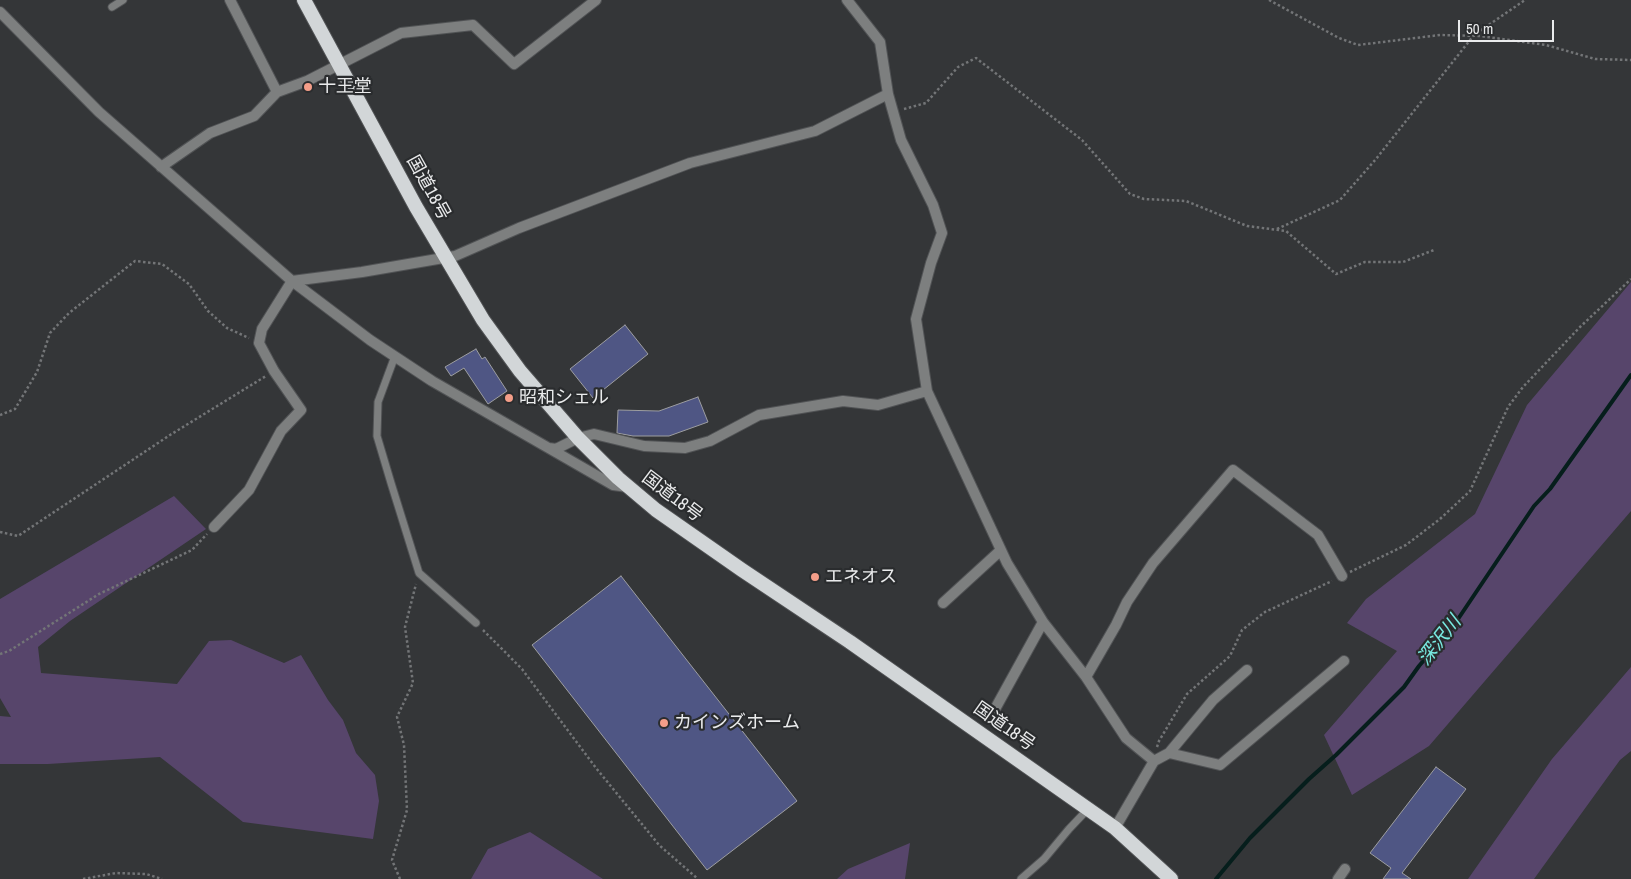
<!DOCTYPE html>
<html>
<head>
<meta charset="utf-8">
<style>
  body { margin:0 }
  #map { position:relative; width:1631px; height:879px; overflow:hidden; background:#343638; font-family:"Archivo Narrow",sans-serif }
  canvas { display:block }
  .scale { position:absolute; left:1458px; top:20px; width:96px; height:22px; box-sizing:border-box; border:2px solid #eaebec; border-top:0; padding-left:6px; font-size:15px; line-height:18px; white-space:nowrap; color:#eaebec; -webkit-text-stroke:4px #2a2c2e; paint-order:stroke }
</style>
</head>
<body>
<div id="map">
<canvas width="1631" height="879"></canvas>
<div class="scale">50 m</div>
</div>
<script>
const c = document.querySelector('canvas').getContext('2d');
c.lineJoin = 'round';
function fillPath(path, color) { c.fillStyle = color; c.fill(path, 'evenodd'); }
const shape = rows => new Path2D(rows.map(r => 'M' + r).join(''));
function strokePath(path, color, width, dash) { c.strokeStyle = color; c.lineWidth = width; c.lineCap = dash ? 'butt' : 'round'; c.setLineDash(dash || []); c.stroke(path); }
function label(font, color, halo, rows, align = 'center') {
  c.font = font + ' "Archivo Narrow","Noto Sans JP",sans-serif'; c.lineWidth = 4.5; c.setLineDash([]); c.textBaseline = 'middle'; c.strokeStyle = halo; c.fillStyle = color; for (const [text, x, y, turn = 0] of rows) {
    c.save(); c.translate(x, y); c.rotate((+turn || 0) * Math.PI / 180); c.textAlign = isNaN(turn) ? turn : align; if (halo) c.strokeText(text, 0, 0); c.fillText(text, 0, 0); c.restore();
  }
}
fillPath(shape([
  [1631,282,1631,511,1429,746,1352,795,1324,735,1397,651,1347,623,1366,599,1475,514,1527,405],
  [174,496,206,529,70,621,38,647,41,673,177,684,209,641,231,640,284,663,301,655,328,700,343,720,356,753,375,775,379,801,373,839,243,822,160,757,48,764,0,764,0,716,11,717,0,698,0,599],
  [1631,667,1631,751,1620,760,1534,879,1468,879,1552,759],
  [530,832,603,879,471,879,488,849],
  [910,843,905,879,837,879,848,869]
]), '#57456b');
strokePath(shape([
  [1216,879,1250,838,1309,779,1336,755,1404,687,1419,666,1454,625,1534,506,1550,489,1631,375]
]), '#061e1c', 4);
const building = shape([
  [625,325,648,354,593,398,570,369,625,325],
  [476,349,482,359,485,357,507,391,488,404,464,368,451,376,445,367,476,349],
  [698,397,708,422,669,436,633,436,617,433,618,410,659,411,698,397],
  [621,576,797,801,707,870,532,645,621,576],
  [1436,767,1466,789,1402,873,1411,879,1383,879,1391,868,1370,853,1436,767]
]);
fillPath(building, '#4f5684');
strokePath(building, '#9d9ea1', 1);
const service = shape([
  [112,7,123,0],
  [395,356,378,402,377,436,391,483,419,573,476,623],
  [1021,879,1044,859,1069,829,1088,809]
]);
const minor = shape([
  [230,0,277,92],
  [847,0,880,42,888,94,901,140,933,205,942,233,931,263,916,319,927,391,1007,563,1043,622,1086,677,1126,738,1154,761],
  [0,12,99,112,292,281,362,272,455,256,519,228,690,163,815,131,888,94],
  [161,167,210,133,254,116,277,92,307,81,401,33,473,25,514,64,596,0],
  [578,438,594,434,644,446,685,448,710,441,759,415,843,401,878,405,927,391],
  [214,527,249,490,281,431,301,410,274,371,259,343,262,329,292,281],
  [943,603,1001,550],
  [1086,677,1116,625,1127,602,1153,563,1233,470,1318,535,1342,576],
  [995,709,1043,622],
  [1169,753,1220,765,1344,661],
  [1115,828,1154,761,1169,753,1213,700,1247,670],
  [1338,879,1345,869]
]);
const tertiary = shape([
  [292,281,370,340,432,381,613,485,628,487],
  [549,448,556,449,578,438]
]);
const trunk = shape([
  [304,0,416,207,483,320,520,371,578,438,618,478,656,510,742,570,850,642,1115,828,1171,879]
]);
strokePath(service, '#515355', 9);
strokePath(minor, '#515355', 12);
strokePath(tertiary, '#515355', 12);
strokePath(trunk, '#515355', 16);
strokePath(shape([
  [1269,0,1339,38,1358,45,1440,35,1480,36,1546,45,1595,59,1631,60],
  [904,109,926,103,958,67,976,58,1082,140,1130,194,1144,199,1186,201,1247,226,1286,231,1336,274,1365,262,1403,262,1434,250],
  [1277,229,1340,200,1376,159,1474,35,1525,0],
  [0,415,15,409,37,372,50,333,69,313,135,261,162,264,189,284,208,311,227,328,249,338],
  [0,532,18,536,170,435,266,376],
  [1350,572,1406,545,1440,519,1470,491,1508,407,1523,387,1580,327,1631,279],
  [483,630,522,669,596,768,659,845,698,879],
  [0,654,9,651,99,594,192,550,207,534],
  [1157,747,1159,741,1187,694,1230,656,1242,630,1265,612,1332,581],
  [83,879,116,873,146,874,162,879],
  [400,879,392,860,407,810,404,745,397,717,413,683,405,627,416,584]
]), '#737577', 2.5, [2.5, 2.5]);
strokePath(service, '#7d7f7f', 7);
strokePath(minor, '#7d7f7f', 10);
strokePath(tertiary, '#7d7f7f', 10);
strokePath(trunk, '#d2d6d8', 14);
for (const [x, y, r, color] of [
  [308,87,5,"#f49e89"],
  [509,398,5,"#f49e89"],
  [815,577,5,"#f49e89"],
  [664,723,5,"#f49e89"]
]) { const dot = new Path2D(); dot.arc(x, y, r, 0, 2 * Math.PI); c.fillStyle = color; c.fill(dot); strokePath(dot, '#2a2c2e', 2); }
label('18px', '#eaebec', '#2a2c2e', [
  ["十王堂",318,87],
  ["昭和シェル",519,398],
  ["エネオス",825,577],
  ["カインズホーム",674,723]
], 'left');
label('18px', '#eaebec', '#2a2c2e', [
  ["国道18号",428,188,61],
  ["国道18号",672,497,37],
  ["国道18号",1004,727,35]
]);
label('italic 19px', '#78eae1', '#2a2c2e', [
  ["深沢川",1440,641,-52]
]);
</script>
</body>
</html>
